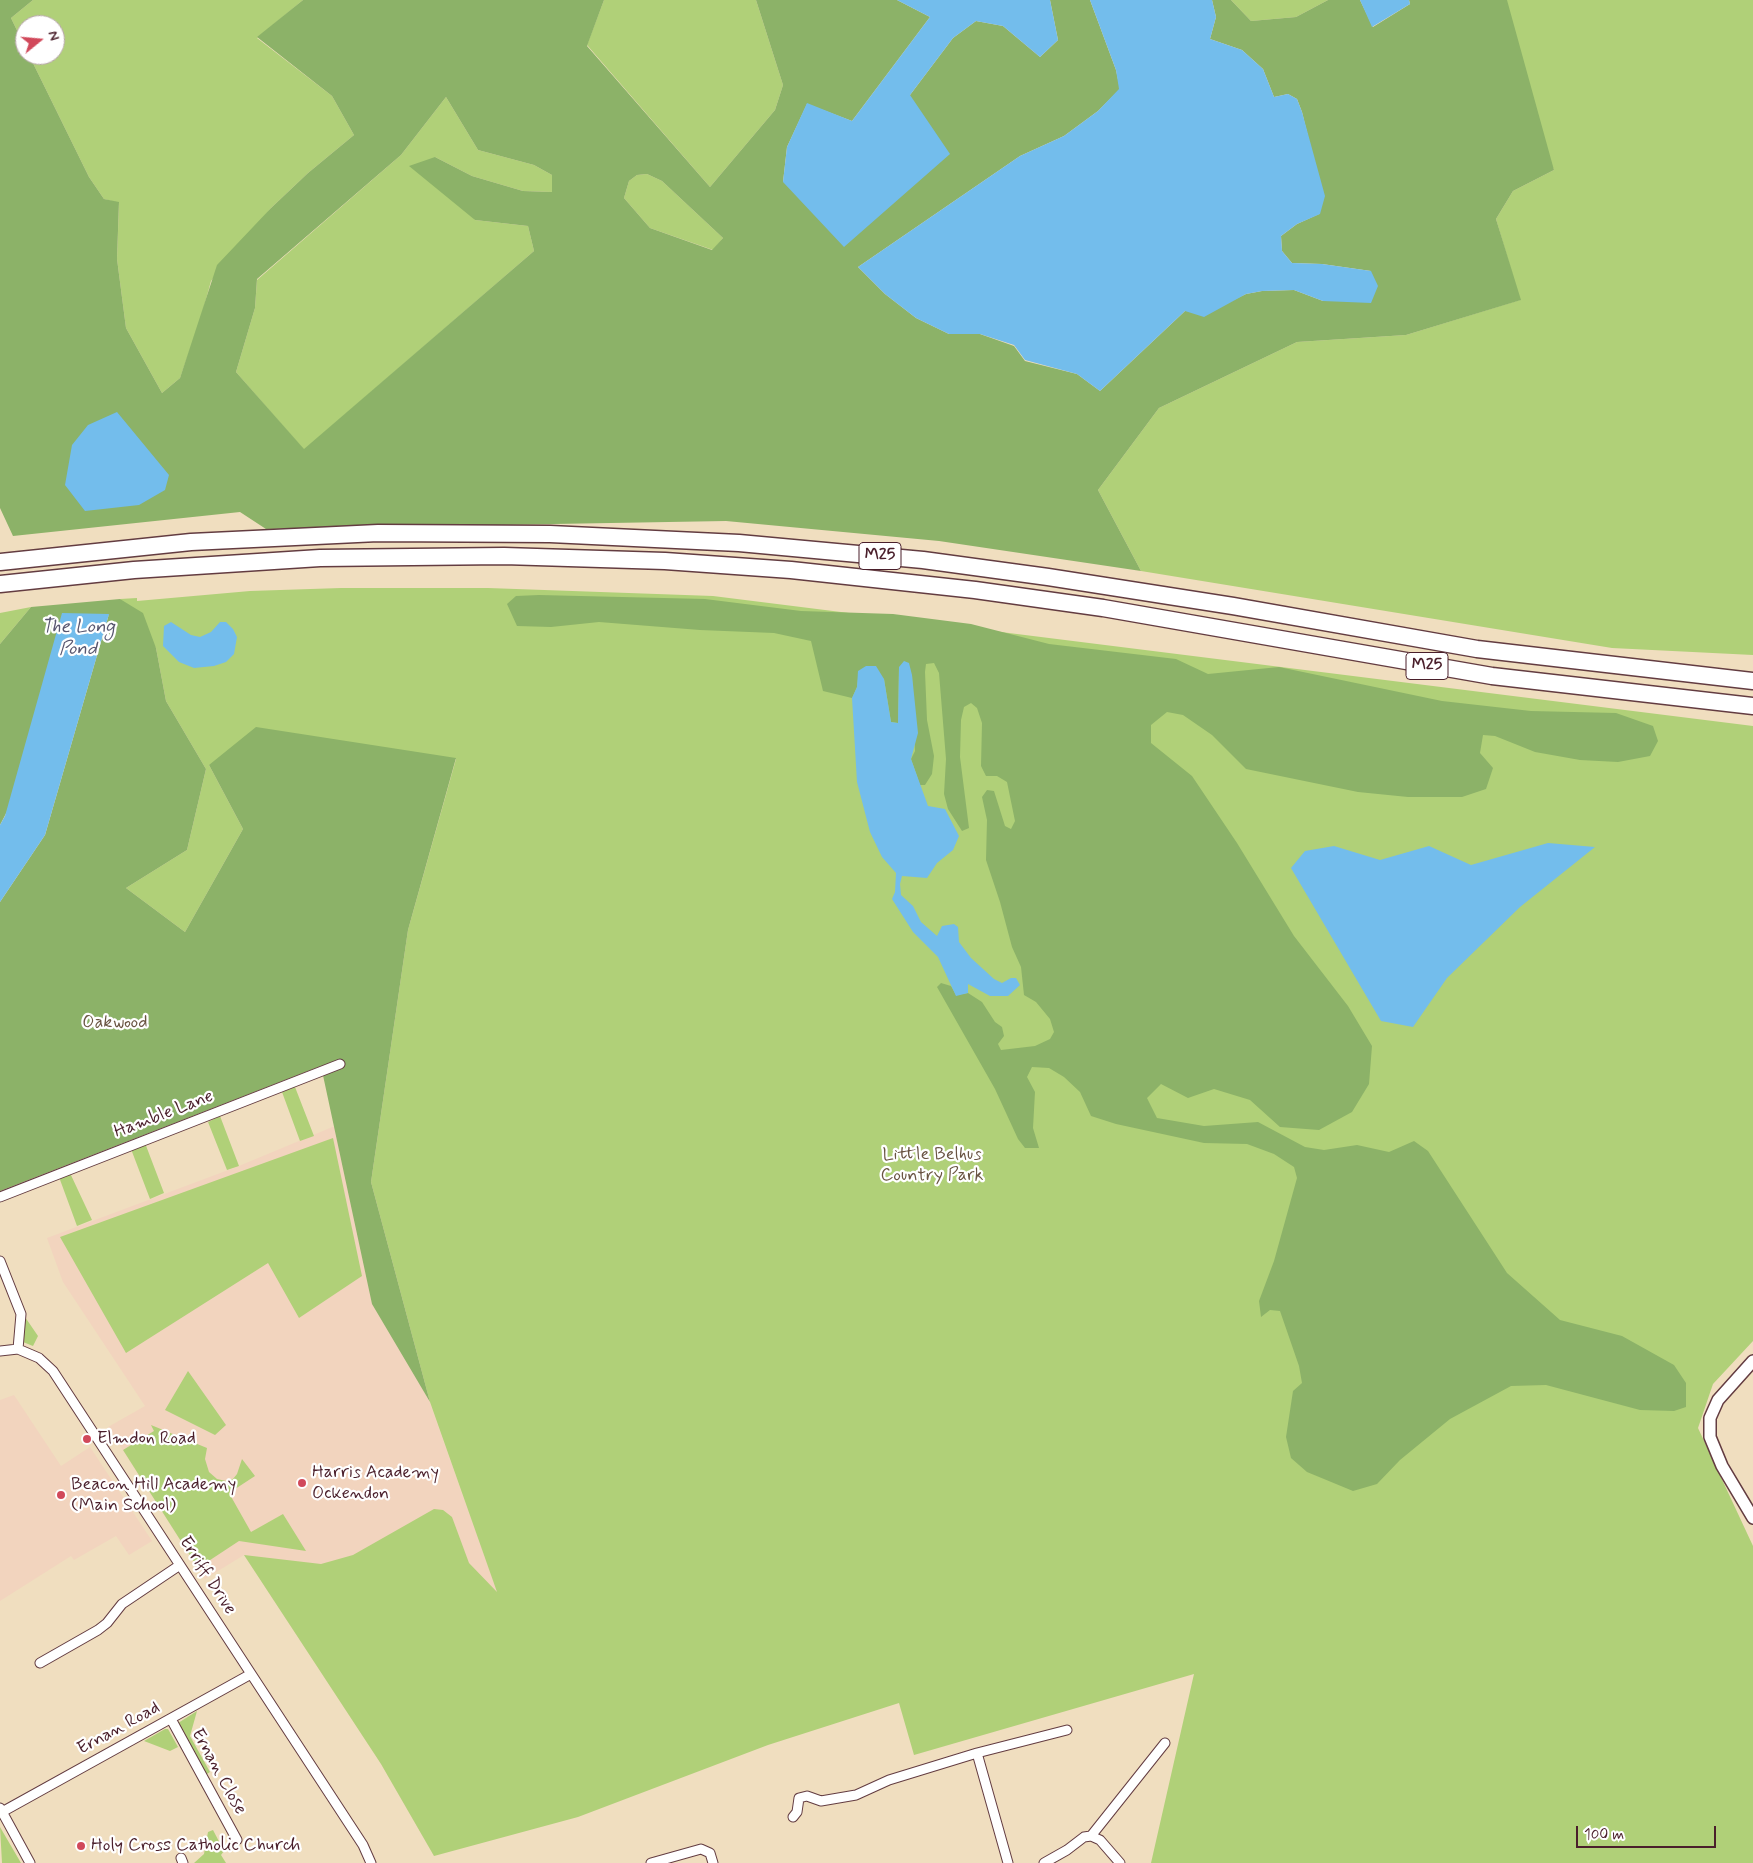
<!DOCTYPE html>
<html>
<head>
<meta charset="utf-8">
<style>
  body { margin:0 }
  #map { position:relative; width:1753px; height:1863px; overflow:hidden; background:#f0debf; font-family:Mynerve,sans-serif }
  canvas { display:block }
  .north { position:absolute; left:15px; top:15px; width:50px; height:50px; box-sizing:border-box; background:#fff; border:1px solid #b7a5aa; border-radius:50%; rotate:73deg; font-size:14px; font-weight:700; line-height:20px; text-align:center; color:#4a1f2b }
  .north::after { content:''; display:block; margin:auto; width:18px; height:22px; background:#d1495b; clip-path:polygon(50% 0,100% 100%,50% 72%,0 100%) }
  .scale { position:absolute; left:1576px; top:1826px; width:140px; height:22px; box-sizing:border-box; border:2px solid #4a1f2b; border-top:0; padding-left:6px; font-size:15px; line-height:18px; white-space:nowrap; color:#4a1f2b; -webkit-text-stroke:4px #fff; paint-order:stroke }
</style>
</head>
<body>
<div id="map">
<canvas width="1753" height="1863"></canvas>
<div class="north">N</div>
<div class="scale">100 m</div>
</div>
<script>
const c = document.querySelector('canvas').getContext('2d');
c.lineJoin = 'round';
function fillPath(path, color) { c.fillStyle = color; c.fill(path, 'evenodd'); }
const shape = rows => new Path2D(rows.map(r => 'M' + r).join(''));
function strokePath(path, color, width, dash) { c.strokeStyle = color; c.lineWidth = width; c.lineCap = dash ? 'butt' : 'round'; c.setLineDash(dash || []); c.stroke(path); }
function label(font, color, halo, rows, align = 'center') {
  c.font = font + ' Mynerve,sans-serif'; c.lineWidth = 4.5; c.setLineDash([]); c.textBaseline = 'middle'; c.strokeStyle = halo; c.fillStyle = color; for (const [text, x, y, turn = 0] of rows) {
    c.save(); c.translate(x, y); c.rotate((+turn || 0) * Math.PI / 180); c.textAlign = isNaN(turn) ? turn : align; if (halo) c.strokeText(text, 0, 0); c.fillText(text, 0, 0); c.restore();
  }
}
fillPath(shape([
  [342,1123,397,1310,498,1594,434,1856,381,1764,244,1555,205,1579,108,1427,145,1406,63,1282,47,1238,239,1166],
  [14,1395,61,1466,90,1447,152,1541,129,1555,116,1536,74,1560,71,1556,0,1601,0,1400]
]), '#f2d4be');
fillPath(shape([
  [33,0,303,0,257,38,332,96,354,135,308,173,271,208,211,281,200,321,180,378,162,393,126,328,117,259,119,203,104,199,89,177,29,55,55,55,55,25,25,25,25,47,11,18],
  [604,0,756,0,783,85,775,110,710,187,587,45],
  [1231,0,1328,0,1296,17,1251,21],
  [1474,0,1753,0,1753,655,1612,648,1141,571,1098,490,1159,408,1297,342,1406,335,1520,300,1496,219,1513,191,1554,170],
  [446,97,478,150,534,165,552,175,552,192,523,191,472,176,435,157,475,220,528,226,534,251,304,450,236,372,255,308,257,280,401,155],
  [647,174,662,181,723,238,713,250,650,228,624,198,629,181,637,175],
  [341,588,488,588,713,596,1753,726,1753,1341,1713,1384,1698,1428,1753,1546,1753,1863,1151,1863,1194,1674,914,1755,899,1703,768,1745,578,1817,434,1856,381,1764,244,1555,321,1564,353,1555,434,1509,443,1510,452,1517,469,1563,497,1592,430,1402,371,1182,408,930,456,759,209,765,243,829,185,932,126,888,187,850,206,769,166,701,156,648,120,599,137,598,137,601,250,591],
  [31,607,0,644,0,613],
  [295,1087,314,1136,300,1141,282,1092],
  [220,1116,239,1166,227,1170,208,1122],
  [333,1138,362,1276,299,1318,268,1263,126,1353,60,1237],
  [145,1143,164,1193,150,1199,131,1149],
  [70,1173,92,1220,77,1226,59,1177],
  [25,1317,38,1336,33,1346,23,1342],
  [188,1371,226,1425,215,1435,165,1410],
  [151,1425,207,1448,205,1459,209,1472,217,1479,226,1481,233,1479,237,1474,242,1459,255,1476,229,1493,251,1532,283,1514,306,1551,239,1541,198,1568,123,1450,154,1431],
  [197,1711,190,1736,210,1772,204,1776,175,1725],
  [165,1729,168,1729,178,1747,170,1751,144,1741],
  [0,1827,21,1863,2,1863],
  [213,1830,224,1851,221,1855,226,1863,194,1863,204,1854,208,1832]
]), '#b0d078');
fillPath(shape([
  [0,0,33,0,11,18,25,47,25,55,29,55,89,177,104,199,119,202,117,259,126,328,162,393,180,378,217,265,271,208,308,173,354,135,332,96,257,37,303,0,604,0,587,46,710,187,775,110,783,85,756,0,897,0,930,17,852,121,807,104,787,147,783,182,910,95,953,38,976,21,1003,26,1040,57,1058,40,1050,0,1090,0,1116,70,1120,89,1098,111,1064,136,1020,156,858,267,885,294,916,318,949,334,980,334,1014,346,1025,361,1077,374,1100,391,1185,311,1227,303,1246,294,1262,291,1294,290,1323,301,1371,271,1322,264,1292,263,1282,251,1281,236,1297,224,1319,214,1312,153,1302,112,1297,99,1288,94,1274,97,1263,69,1242,50,1210,39,1216,17,1212,0,1231,0,1251,21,1296,17,1328,0,1360,0,1373,27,1410,4,1409,0,1507,0,1554,170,1513,191,1496,219,1521,300,1406,335,1297,342,1159,408,1098,490,1141,571,939,541,726,521,266,529,240,512,13,536,0,508],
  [446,97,478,150,534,165,552,175,552,192,523,191,472,176,435,157,409,166,475,220,528,226,534,251,304,449,236,372,255,308,257,279,401,155],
  [647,174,662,181,723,238,712,250,650,228,624,198,629,181,637,175],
  [539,595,705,599,801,611,893,614,971,624,1049,644,1176,659,1208,674,1279,667,1442,701,1531,711,1616,713,1653,726,1658,741,1650,756,1618,762,1580,760,1535,752,1495,736,1483,735,1480,753,1493,768,1486,789,1462,797,1408,797,1358,792,1246,769,1212,735,1183,715,1167,712,1151,725,1151,743,1192,776,1237,843,1294,936,1348,1006,1372,1046,1369,1084,1352,1112,1319,1130,1280,1127,1250,1100,1214,1089,1188,1098,1161,1084,1147,1098,1157,1118,1204,1126,1258,1122,1305,1147,1324,1150,1357,1145,1389,1152,1414,1141,1428,1151,1507,1273,1560,1320,1622,1336,1674,1365,1686,1383,1686,1407,1674,1411,1640,1410,1546,1385,1511,1386,1450,1419,1400,1460,1377,1484,1353,1491,1307,1472,1291,1458,1286,1437,1293,1391,1302,1383,1299,1366,1280,1311,1270,1310,1261,1317,1259,1301,1274,1261,1297,1178,1294,1167,1274,1154,1247,1144,1204,1143,1116,1124,1091,1116,1080,1092,1064,1077,1049,1068,1032,1067,1027,1077,1035,1092,1033,1128,1039,1148,1025,1148,1018,1139,995,1089,937,987,941,983,951,986,956,995,968,993,982,1002,995,1022,1002,1027,1004,1036,998,1044,1001,1050,1035,1046,1050,1039,1054,1032,1050,1019,1036,1002,1024,995,1021,967,1012,947,1000,902,986,860,987,820,982,797,987,790,994,791,1005,826,1011,829,1015,821,1007,782,997,776,986,776,981,766,982,723,977,708,971,703,964,707,961,720,960,757,969,828,962,831,948,809,944,794,946,759,939,673,934,663,926,664,925,672,927,720,934,756,932,774,925,785,920,785,911,759,915,751,912,675,899,667,898,723,891,722,884,679,859,671,857,687,852,698,823,691,811,641,774,633,700,630,599,622,551,627,517,626,507,604,516,596],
  [120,599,143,613,156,648,166,701,206,769,187,850,126,888,185,932,243,829,209,765,256,727,456,758,408,930,371,1182,430,1402,372,1304,321,1066,0,1191,0,902,45,835,109,614,0,825,0,644,31,607]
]), '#8cb268');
fillPath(shape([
  [897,0,1050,0,1058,40,1040,57,1003,26,976,21,953,38,910,95,950,154,844,247,783,182,787,147,807,103,852,121,930,17],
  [1090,0,1212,0,1216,17,1210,39,1242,50,1263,69,1274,97,1288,94,1297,99,1302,112,1325,196,1320,214,1297,224,1281,236,1282,251,1292,263,1322,264,1371,271,1378,286,1371,303,1323,301,1294,290,1262,291,1246,294,1204,317,1185,311,1100,391,1077,374,1025,360,1014,345,980,334,949,334,916,318,885,294,858,267,1020,156,1064,136,1098,111,1119,89,1116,70],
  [1360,0,1409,0,1410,4,1372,27],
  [117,412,169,475,165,490,139,505,85,511,65,485,72,445,88,425],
  [62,613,109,614,45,835,0,902,0,825,5,816],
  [171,622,191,635,200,637,211,632,220,622,226,622,233,629,237,637,234,654,226,662,214,666,194,668,179,662,163,646,164,626],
  [904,661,909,663,912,675,918,733,911,759,928,806,945,809,959,836,953,850,937,863,927,878,902,876,900,884,901,895,913,906,921,922,937,936,942,926,954,924,958,927,959,942,971,958,994,979,1002,983,1011,978,1016,978,1020,985,1008,996,990,996,968,984,968,993,956,996,938,957,913,932,892,899,895,892,896,873,882,857,870,832,857,782,852,698,857,687,858,671,866,666,876,666,884,679,891,722,898,723,899,667],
  [1548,843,1595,847,1520,907,1447,978,1413,1027,1381,1021,1291,868,1305,851,1334,846,1380,860,1429,846,1471,865]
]), '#73bdec');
const minor = shape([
  [0,1197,340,1064],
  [0,1261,21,1314,18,1349],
  [0,1351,18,1349,39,1358,53,1371,363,1845,371,1863],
  [40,1663,98,1630,107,1623,122,1604,180,1565],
  [171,1719,237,1840],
  [977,1753,1008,1863],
  [0,1808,30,1863],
  [2,1812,251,1674],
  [793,1817,797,1812,799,1798,807,1796,821,1801,856,1795,889,1780,977,1753,1067,1730],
  [1091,1836,1165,1743],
  [181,1858,183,1863],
  [651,1863,701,1849,710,1853,713,1863],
  [1044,1863,1067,1850,1084,1837,1091,1836,1100,1840,1120,1863]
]);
const tertiary = shape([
  [1753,1361,1718,1400,1710,1418,1710,1437,1722,1466,1753,1518]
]);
const motorway = shape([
  [0,562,191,542,378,533,550,534,739,543,923,560,1048,577,1233,606,1477,649,1753,681],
  [0,584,134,570,320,558,504,556,665,561,791,570,975,590,1103,608,1492,676,1753,706]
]);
strokePath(minor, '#633c41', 11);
strokePath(tertiary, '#633c41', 14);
strokePath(motorway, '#633c41', 19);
strokePath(minor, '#fff', 9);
strokePath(tertiary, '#fff', 11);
strokePath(motorway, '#fff', 16);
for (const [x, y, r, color] of [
  [87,1439,5,"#d1495b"],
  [302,1483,5,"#d1495b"],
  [61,1495,5,"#d1495b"],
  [81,1846,5,"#d1495b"]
]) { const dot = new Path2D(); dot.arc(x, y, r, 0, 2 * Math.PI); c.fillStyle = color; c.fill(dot); strokePath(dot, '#fff', 2); }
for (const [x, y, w] of [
  [880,556,42],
  [1427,666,42]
]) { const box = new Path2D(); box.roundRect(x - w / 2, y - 13.5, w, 27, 4); c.fillStyle = '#fff'; c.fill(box); strokePath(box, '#4a1f2b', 1); }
label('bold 16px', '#4a1f2b', null, [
  ["M25",880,556],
  ["M25",1427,666]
]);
label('18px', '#695442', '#fff', [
  ["Oakwood",115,1023],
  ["Little Belhus",932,1155],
  ["Country Park",932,1176]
]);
label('18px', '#4a1f2b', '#fff', [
  ["Hamble Lane",164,1115,-21],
  ["Erriff Drive",207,1576,57],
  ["Ernan Road",119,1729,-29],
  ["Ernan Close",218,1772,61]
]);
label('18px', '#4a1f2b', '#fff', [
  ["Elmdon Road",97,1439],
  ["Harris Academy",312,1473],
  ["Ockendon",312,1494],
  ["Beacon Hill Academy",71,1485],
  ["(Main School)",71,1506],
  ["Holy Cross Catholic Church",91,1846]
], 'left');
label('italic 19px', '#58566f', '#fff', [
  ["The Long",78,628],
  ["Pond",78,650]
]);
</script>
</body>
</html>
